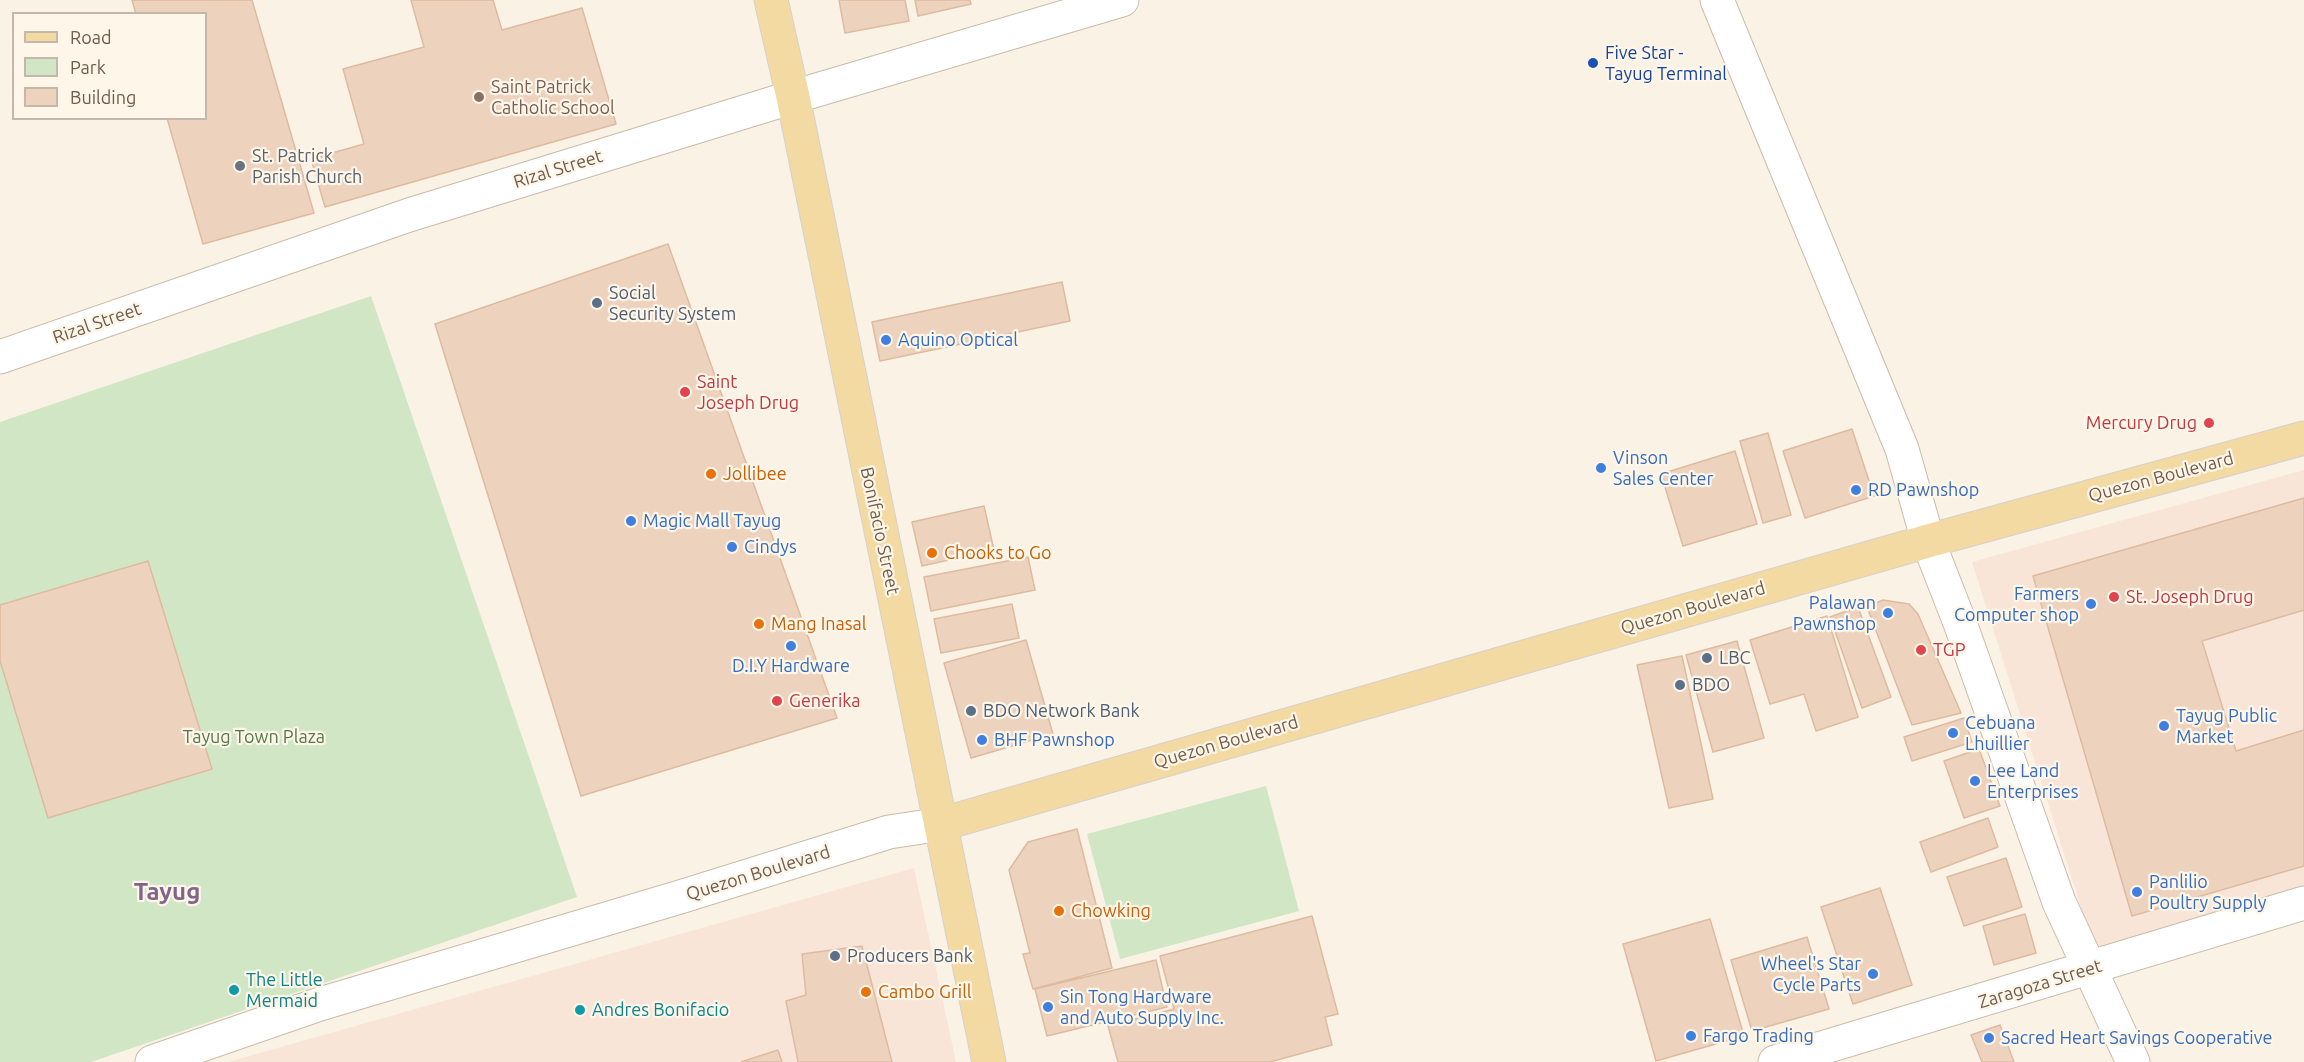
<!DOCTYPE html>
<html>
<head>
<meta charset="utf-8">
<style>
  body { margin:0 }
  #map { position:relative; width:2304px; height:1062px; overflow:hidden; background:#faf2e4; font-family:Ubuntu,sans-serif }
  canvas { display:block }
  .legend { position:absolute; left:12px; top:12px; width:195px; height:108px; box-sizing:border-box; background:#fdf6e9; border:2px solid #c5b8aa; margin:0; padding:8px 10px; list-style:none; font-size:18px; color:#705b4c }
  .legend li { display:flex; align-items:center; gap:12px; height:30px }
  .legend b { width:30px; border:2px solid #c5b8aa }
</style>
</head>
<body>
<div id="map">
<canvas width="2304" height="1062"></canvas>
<ul class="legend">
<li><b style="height:8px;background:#f3d9a2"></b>Road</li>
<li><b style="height:16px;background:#d0e6c4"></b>Park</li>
<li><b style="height:16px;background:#edd3be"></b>Building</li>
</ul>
</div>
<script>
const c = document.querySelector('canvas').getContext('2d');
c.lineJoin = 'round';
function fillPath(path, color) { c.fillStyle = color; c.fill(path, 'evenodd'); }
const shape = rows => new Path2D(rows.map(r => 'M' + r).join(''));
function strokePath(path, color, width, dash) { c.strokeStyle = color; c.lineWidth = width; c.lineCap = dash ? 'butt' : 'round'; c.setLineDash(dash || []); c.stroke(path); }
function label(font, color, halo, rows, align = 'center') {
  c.font = font + ' Ubuntu,sans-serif'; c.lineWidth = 4.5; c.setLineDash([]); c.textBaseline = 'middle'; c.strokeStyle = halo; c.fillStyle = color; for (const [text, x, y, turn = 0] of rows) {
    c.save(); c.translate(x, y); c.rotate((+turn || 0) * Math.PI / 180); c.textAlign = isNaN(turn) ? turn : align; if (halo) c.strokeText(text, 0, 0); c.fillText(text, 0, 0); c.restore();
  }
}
fillPath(shape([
  [2304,470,2304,890,2096,955,1972,562],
  [914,868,956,1062,228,1062]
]), '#f9e4d8');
fillPath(shape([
  [371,296,577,897,91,1062,0,1062,0,422],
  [1266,786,1299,911,1120,959,1087,834]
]), '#d0e6c4');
const building = shape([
  [132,0,252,0,314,213,203,244,167,118,206,118,206,14,136,14,132,0],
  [411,0,493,0,502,30,582,8,616,124,325,207,311,159,364,144,343,69,424,47,411,0],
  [839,0,905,0,909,21,845,33,839,0],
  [915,0,970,0,971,4,918,16,915,0],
  [668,244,837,718,581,796,435,324,668,244],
  [1062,282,1070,321,880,361,872,322,1062,282],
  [1852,429,1874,496,1805,518,1783,451,1852,429],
  [1768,433,1791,515,1763,523,1740,441,1768,433],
  [1735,451,1757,524,1683,546,1661,474,1735,451],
  [2304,498,2304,866,2132,916,2033,576,2304,498],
  [984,506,994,550,922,566,912,522,984,506],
  [1028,557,1035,590,931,611,924,577,1028,557],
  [148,561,212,769,48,818,0,661,0,605,148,561],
  [1883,600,1909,604,1918,614,1961,713,1912,725,1867,607,1883,600],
  [1012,604,1019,638,941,653,934,619,1012,604],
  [1858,607,1891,697,1862,708,1830,617,1858,607],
  [2304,610,2304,730,2236,751,2202,641,2304,610],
  [1827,616,1858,717,1816,731,1804,694,1770,704,1750,640,1827,616],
  [1026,640,1053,734,971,758,944,663,1026,640],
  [1737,641,1764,738,1713,752,1686,655,1737,641],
  [1682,656,1713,799,1669,808,1637,665,1682,656],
  [1964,718,1972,742,1912,761,1904,737,1964,718],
  [1979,749,2000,806,1964,818,1944,761,1979,749],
  [1988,818,1998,847,1931,872,1920,842,1988,818],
  [1077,829,1112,968,1033,989,1023,954,1030,953,1009,870,1028,842,1077,829],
  [2006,858,2022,907,1964,926,1947,877,2006,858],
  [1880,888,1912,985,1853,1004,1821,907,1880,888],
  [2025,914,2036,953,1994,965,1983,926,2025,914],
  [1312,916,1338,1014,1325,1017,1332,1045,1270,1062,1118,1062,1108,1026,1174,1009,1160,956,1312,916],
  [1710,919,1744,1036,1656,1061,1623,944,1710,919],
  [1807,937,1829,1009,1752,1031,1731,960,1807,937],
  [862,946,892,1062,798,1062,786,1001,806,995,802,954,862,946],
  [1156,960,1167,1007,1047,1036,1035,989,1156,960],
  [2000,1025,2014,1062,1982,1062,1971,1035,2000,1025],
  [778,1050,782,1062,741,1062,778,1050]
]);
fillPath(building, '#edd3be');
strokePath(building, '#debba0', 1.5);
const minor = shape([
  [1717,0,1902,449,1928,541,1960,623,2059,902,2133,1062],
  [0,357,409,215,793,97,1122,0],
  [152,1062,320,1004,680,897,889,832,942,824],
  [1775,1062,2304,903]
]);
const major = shape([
  [771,0,793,97,989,1062],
  [942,824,1928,541,2304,438]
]);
strokePath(minor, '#cabbab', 35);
strokePath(major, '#d7d1cd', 35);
strokePath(minor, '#fff', 33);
strokePath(major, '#f3d9a2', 33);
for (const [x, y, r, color] of [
  [1593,63,6,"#1a4fb4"],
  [479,97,6,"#8d6e63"],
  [240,166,6,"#6b7280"],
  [597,303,6,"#5c6f8a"],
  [886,340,6,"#3f7fe0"],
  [685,392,6,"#e0444e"],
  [2209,423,6,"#e0444e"],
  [1601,468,6,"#3f7fe0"],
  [711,474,6,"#e8710a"],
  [1856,490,6,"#3f7fe0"],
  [631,521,6,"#3f7fe0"],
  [732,547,6,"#3f7fe0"],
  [932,553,6,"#e8710a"],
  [2114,597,6,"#e0444e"],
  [2091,604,6,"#3f7fe0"],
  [1888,613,6,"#3f7fe0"],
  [759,624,6,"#e8710a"],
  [791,646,6,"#3f7fe0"],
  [1921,650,6,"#e0444e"],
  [1707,658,6,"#5c6f8a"],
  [1680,685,6,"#5c6f8a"],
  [777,701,6,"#e0444e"],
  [971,711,6,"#5c6f8a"],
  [2164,726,6,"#3f7fe0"],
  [1953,733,6,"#3f7fe0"],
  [982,740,6,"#3f7fe0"],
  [1975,781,6,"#3f7fe0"],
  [2137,892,6,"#3f7fe0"],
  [1059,911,6,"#e8710a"],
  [835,956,6,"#5c6f8a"],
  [1873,974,6,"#3f7fe0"],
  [234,990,6,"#0f9aa8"],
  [866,992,6,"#e8710a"],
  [1048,1007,6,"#3f7fe0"],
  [580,1010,6,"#0f9aa8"],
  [1691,1036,6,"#3f7fe0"],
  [1989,1038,6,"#3f7fe0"]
]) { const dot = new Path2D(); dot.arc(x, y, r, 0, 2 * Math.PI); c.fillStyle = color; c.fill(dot); strokePath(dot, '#fdf6e9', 2); }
label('18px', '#164399', '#fdf6e9', [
  ["Five Star -",1605,53],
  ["Tayug Terminal",1605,74]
], 'left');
label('18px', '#785e54', '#fdf6e9', [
  ["Saint Patrick",491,87],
  ["Catholic School",491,108]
], 'left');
label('18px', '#5b616d', '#fdf6e9', [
  ["St. Patrick",252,156],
  ["Parish Church",252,177]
], 'left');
label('18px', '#705b4c', '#fdf6e9', [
  ["Rizal Street",558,169,-17],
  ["Rizal Street",97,323,-19],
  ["Quezon Boulevard",2161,477,-15],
  ["Bonifacio Street",880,531,78],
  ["Quezon Boulevard",1693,608,-16],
  ["Quezon Boulevard",1226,742,-16],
  ["Quezon Boulevard",758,873,-17],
  ["Zaragoza Street",2040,984,-17]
]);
label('18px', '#4e5e75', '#fdf6e9', [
  ["Social",609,293],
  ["Security System",609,314],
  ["LBC",1719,658],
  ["BDO",1692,685],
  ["BDO Network Bank",983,711],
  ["Producers Bank",847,956]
], 'left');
label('18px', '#366cbe', '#fdf6e9', [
  ["Aquino Optical",898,340],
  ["Vinson",1613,458],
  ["Sales Center",1613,479],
  ["RD Pawnshop",1868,490],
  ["Magic Mall Tayug",643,521],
  ["Cindys",744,547],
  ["Farmers",2079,594,"right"],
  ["Computer shop",2079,615,"right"],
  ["Palawan",1876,603,"right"],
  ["Pawnshop",1876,624,"right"],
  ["D.I.Y Hardware",791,666,"center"],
  ["Tayug Public",2176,716],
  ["Market",2176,737],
  ["Cebuana",1965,723],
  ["Lhuillier",1965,744],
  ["BHF Pawnshop",994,740],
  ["Lee Land",1987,771],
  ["Enterprises",1987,792],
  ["Panlilio",2149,882],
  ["Poultry Supply",2149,903],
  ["Wheel's Star",1861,964,"right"],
  ["Cycle Parts",1861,985,"right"],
  ["Sin Tong Hardware",1060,997],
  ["and Auto Supply Inc.",1060,1018],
  ["Fargo Trading",1703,1036],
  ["Sacred Heart Savings Cooperative",2001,1038]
], 'left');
label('18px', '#be3a42', '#fdf6e9', [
  ["Saint",697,382],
  ["Joseph Drug",697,403],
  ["Mercury Drug",2197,423,"right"],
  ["St. Joseph Drug",2126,597],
  ["TGP",1933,650],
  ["Generika",789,701]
], 'left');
label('18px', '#c56008', '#fdf6e9', [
  ["Jollibee",723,474],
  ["Chooks to Go",944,553],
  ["Mang Inasal",771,624],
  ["Chowking",1071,911],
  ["Cambo Grill",878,992]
], 'left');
label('18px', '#547a48', '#fdf6e9', [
  ["Tayug Town Plaza",254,737]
]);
label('18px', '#0d838f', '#fdf6e9', [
  ["The Little",246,980],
  ["Mermaid",246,1001],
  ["Andres Bonifacio",592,1010]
], 'left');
label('bold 24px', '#81648c', '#fdf6e9', [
  ["Tayug",167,892]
]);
</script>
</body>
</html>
